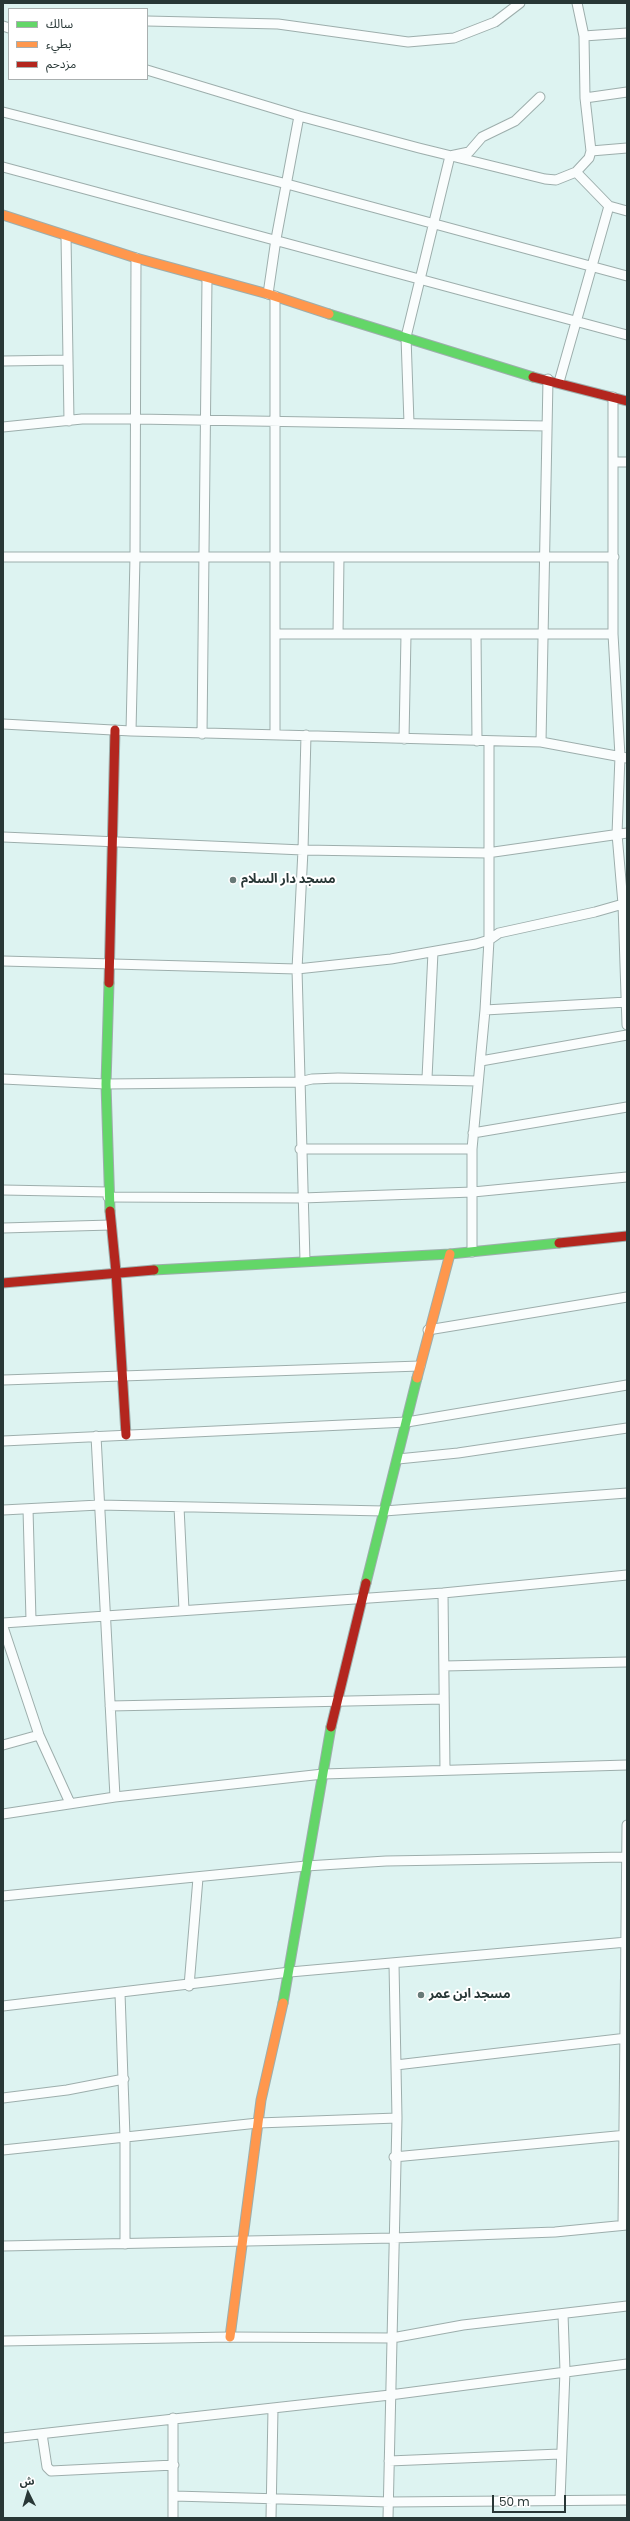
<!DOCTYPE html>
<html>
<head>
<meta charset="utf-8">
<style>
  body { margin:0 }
  #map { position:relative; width:630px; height:2521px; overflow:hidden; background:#ddf3f1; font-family:Poppins,"Noto Sans Arabic",sans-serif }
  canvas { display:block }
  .frame { position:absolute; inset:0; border:4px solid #283736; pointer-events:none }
  .legend { position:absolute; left:8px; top:8px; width:140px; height:72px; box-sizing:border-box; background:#fff; border:1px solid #a9afaf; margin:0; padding:5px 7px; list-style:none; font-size:12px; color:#283736 }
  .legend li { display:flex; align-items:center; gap:8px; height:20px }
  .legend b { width:20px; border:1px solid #a9afaf }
  .north { position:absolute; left:8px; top:2473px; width:40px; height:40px; -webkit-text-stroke:3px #fff; paint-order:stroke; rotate:355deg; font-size:11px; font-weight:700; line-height:16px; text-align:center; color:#283736 }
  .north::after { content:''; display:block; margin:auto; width:14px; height:18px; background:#283736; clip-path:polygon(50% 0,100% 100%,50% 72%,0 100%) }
  .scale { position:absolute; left:492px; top:2495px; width:74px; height:18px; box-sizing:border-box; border:2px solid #283736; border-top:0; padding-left:5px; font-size:12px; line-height:14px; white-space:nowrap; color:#283736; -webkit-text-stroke:3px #fff; paint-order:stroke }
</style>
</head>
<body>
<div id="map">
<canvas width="630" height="2521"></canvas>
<div class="frame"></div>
<ul class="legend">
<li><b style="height:5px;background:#63d668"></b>سالك</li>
<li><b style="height:5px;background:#ff974d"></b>بطيء</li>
<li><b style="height:5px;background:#b3261e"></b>مزدحم</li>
</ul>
<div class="north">ش</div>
<div class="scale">50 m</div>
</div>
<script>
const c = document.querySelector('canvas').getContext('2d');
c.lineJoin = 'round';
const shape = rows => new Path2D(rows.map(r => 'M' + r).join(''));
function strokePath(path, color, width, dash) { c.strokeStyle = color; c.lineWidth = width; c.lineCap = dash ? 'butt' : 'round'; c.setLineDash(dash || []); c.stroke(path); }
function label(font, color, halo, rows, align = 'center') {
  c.font = font + ' Poppins,"Noto Sans Arabic",sans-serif'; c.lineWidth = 4; c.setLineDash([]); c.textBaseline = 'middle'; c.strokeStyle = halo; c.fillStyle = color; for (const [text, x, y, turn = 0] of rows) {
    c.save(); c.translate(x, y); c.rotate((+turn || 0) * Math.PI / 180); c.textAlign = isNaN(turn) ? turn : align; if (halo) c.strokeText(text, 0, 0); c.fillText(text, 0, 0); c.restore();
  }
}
const street = shape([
  [147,21,278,24,408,42,454,38,495,22,520,3],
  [3,26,9,28],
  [584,36,627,33],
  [147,70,299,116,419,148,545,179,556,180,576,172,589,158,591,151,585,98,584,36,577,3],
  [585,98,627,92],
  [3,112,287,184,627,276],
  [591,151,627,148],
  [3,167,627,335],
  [576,172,609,206,627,211],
  [66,236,69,421],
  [268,294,276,239,299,116],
  [3,361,68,360],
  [559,382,609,206],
  [613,397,613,634,620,756,617,834,623,904,627,1025],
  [409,423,406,337,450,156,469,152,482,137,515,121,540,97],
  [3,427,82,419,136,419,547,426],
  [614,462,627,462],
  [3,557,614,557],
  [275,634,613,634],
  [338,634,339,557],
  [476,634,477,741],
  [3,724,131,731,541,742,627,758],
  [131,731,135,557,136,258],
  [202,734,207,279],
  [275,735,275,296],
  [404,739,406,635],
  [541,742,548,379],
  [3,837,303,850,487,853,627,833],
  [3,961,297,969,391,959,476,944,489,940,499,933,595,912,623,904,627,899],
  [485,1010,627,1002],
  [481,1061,627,1035],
  [427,1078,433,952],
  [3,1079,106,1084,299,1082,312,1079,338,1078,477,1081],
  [473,1133,627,1107],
  [300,1149,472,1149],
  [3,1190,108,1192],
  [108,1197,302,1198,473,1192,627,1177],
  [3,1228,111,1225],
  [472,1252,472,1149,485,1010,489,940,489,741],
  [305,1261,297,969,303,850,306,735],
  [428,1330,627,1297],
  [3,1380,420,1366],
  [96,1436,115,1797],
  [3,1441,407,1422,627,1385],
  [398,1459,458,1453,627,1428],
  [179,1507,184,1610],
  [28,1509,31,1620],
  [3,1510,99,1505,384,1511,627,1493],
  [443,1593,445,1770],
  [3,1623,443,1593,627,1575],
  [3,1627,39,1735,70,1803],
  [444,1666,627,1662],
  [110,1706,444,1699],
  [3,1745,39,1735],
  [3,1814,115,1797,323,1774,627,1765],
  [3,1896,306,1866,386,1861,627,1857],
  [189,1986,198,1878],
  [120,1993,125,2137,125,2244],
  [3,2006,290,1972,627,1942],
  [396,2065,627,2038],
  [3,2098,67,2090,124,2079],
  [3,2150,258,2123,397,2118],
  [394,2157,627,2135],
  [623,2225,627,1825],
  [3,2246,394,2238,555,2232,627,2225],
  [3,2341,230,2337,392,2338,463,2325,627,2306],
  [42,2434,47,2467,51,2471,174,2465],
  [3,2438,390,2395,627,2364],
  [389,2461,560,2454],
  [174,2496,389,2502,627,2500],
  [560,2500,565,2371,563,2314],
  [173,2518,173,2418],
  [271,2518,273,2409],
  [388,2518,397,2118,394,1964]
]);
const fast = shape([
  [329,314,533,377],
  [109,983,106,1084,110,1211],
  [154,1270,450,1254,559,1243],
  [366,1583,417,1378],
  [283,2003,331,1727]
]);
const slow = shape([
  [3,215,136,258,268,294,329,314],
  [417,1378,450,1254],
  [230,2337,261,2100,283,2003]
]);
const jam = shape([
  [533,377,627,401],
  [109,983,115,730],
  [110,1211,116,1272,126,1435],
  [559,1243,627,1236],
  [3,1283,154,1270],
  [331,1727,366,1583]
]);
strokePath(street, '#9daeac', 11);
strokePath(fast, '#9daeac', 11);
strokePath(slow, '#9daeac', 11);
strokePath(jam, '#9daeac', 11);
strokePath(street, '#fafdfd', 9);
strokePath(fast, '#63d668', 9);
strokePath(slow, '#ff974d', 9);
strokePath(jam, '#b3261e', 9);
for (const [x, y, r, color] of [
  [233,880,4,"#677977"],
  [421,1995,4,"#677977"]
]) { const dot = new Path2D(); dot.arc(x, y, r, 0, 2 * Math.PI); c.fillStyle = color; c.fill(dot); strokePath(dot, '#fff', 1.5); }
label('bold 13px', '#283736', '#fff', [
  ["مسجد دار السلام",241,880],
  ["مسجد ابن عمر",429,1995]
], 'left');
</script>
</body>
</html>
